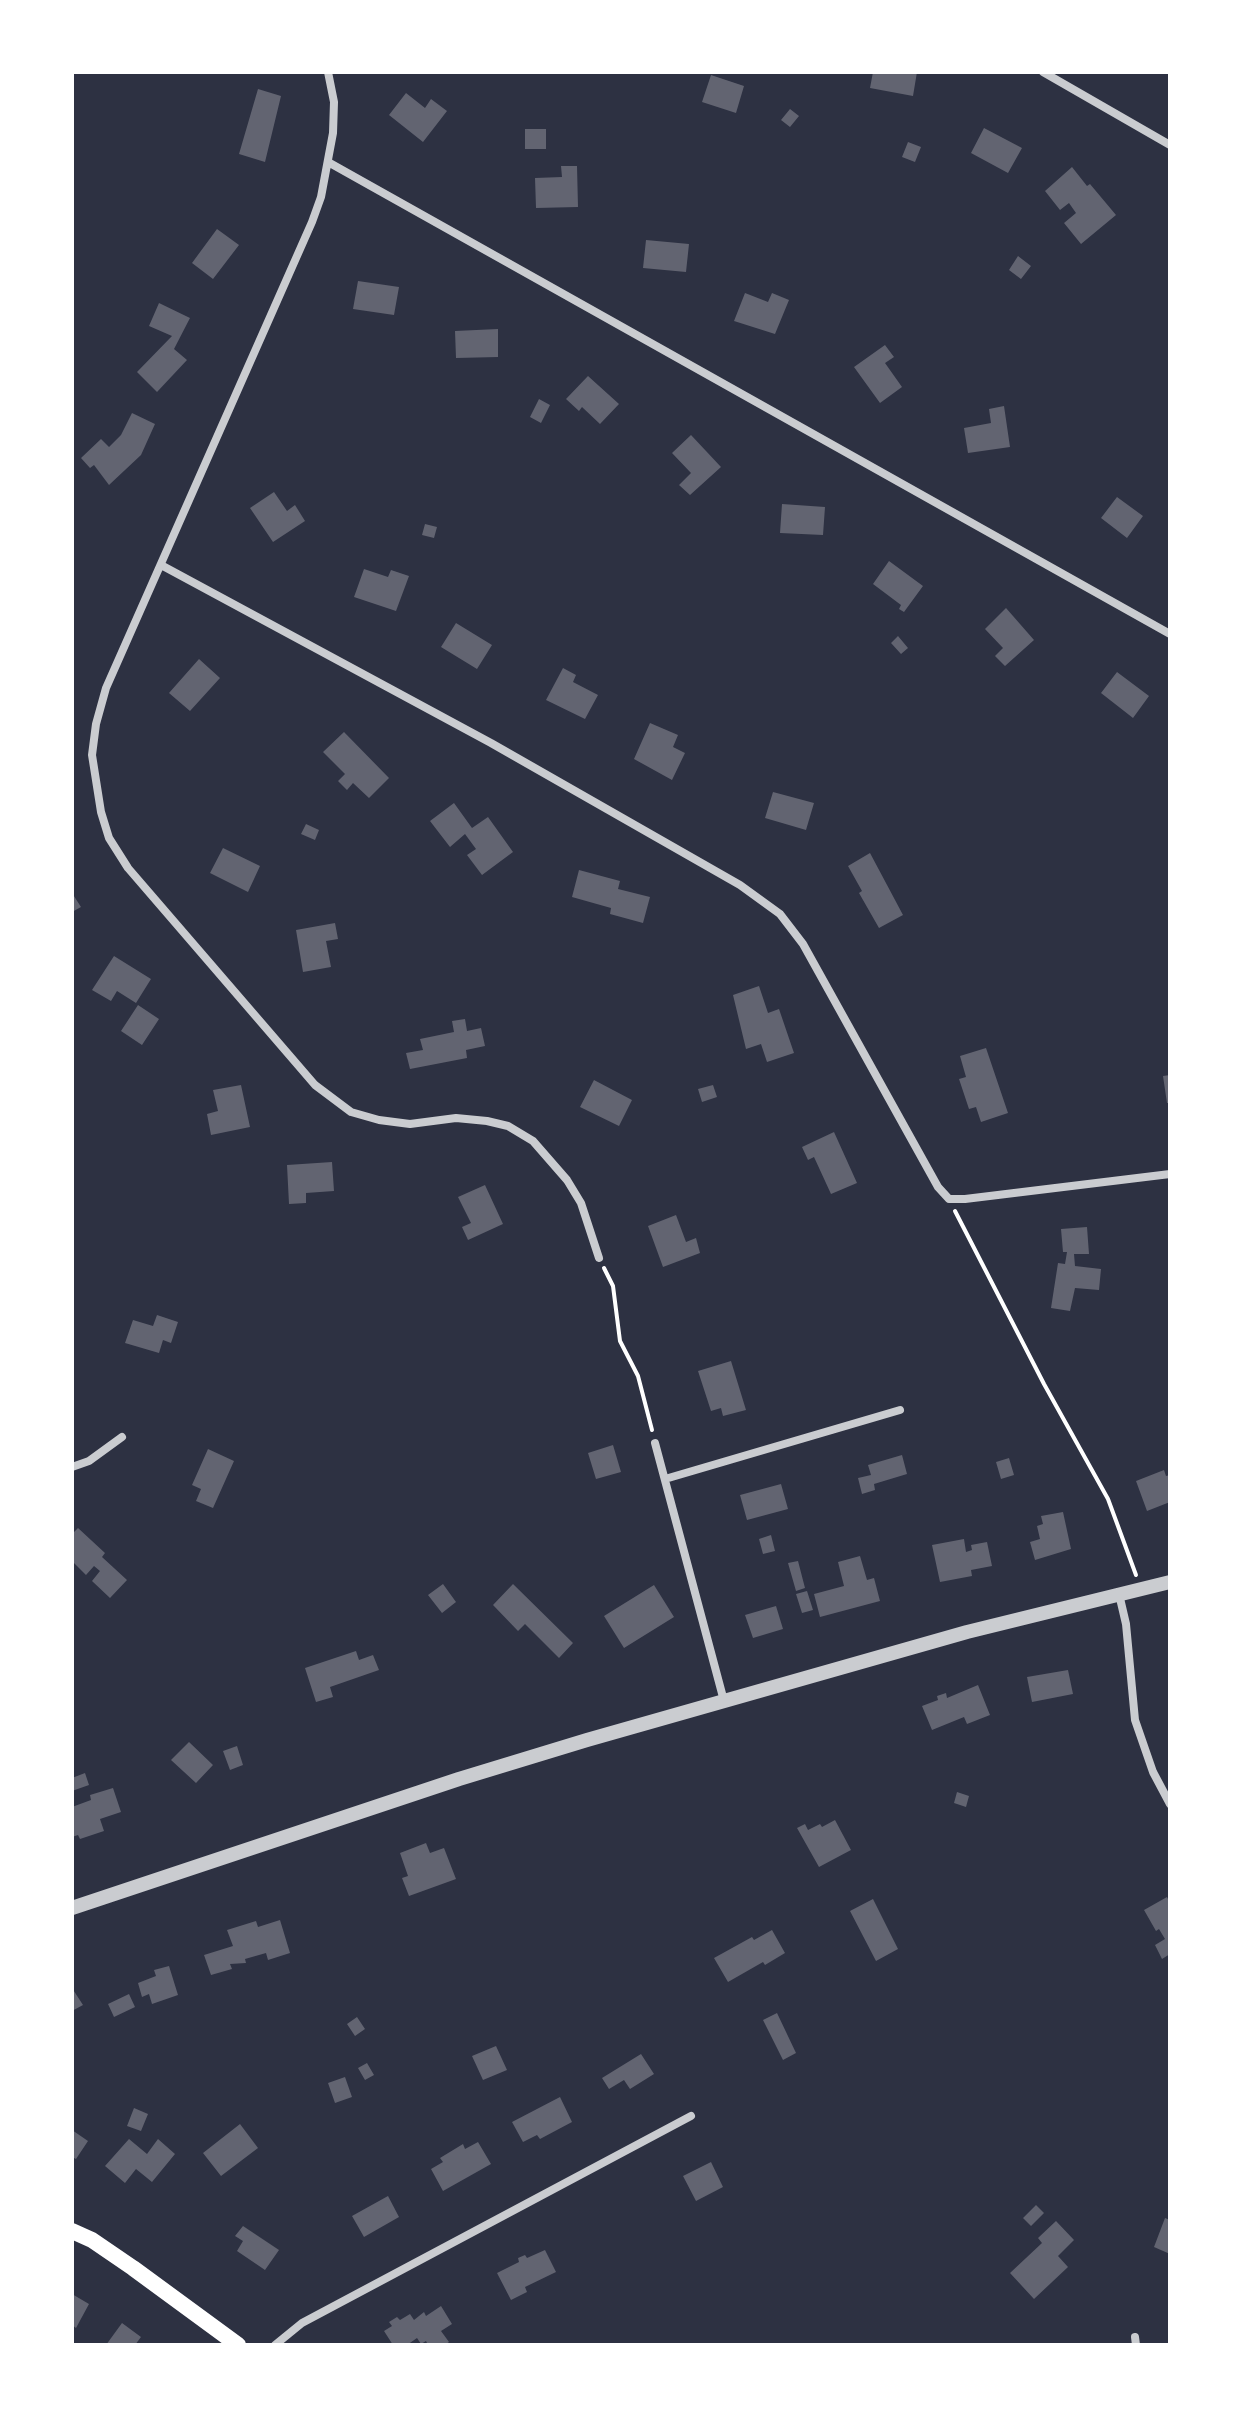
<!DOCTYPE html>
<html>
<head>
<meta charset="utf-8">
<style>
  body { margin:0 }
  #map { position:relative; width:1242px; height:2417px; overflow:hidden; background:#2d3142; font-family:"Golos Text",sans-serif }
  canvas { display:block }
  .frame { position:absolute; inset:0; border:74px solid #fff; pointer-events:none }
</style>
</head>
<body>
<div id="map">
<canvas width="1242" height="2417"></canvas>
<div class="frame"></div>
</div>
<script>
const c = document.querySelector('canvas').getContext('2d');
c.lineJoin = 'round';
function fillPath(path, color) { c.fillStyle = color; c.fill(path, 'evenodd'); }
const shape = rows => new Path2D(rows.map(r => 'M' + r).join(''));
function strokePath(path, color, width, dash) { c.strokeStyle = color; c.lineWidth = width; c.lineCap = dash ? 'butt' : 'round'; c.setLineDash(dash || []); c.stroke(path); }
fillPath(shape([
  [873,72,917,72,913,96,870,88],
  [711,75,744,86,736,113,702,102],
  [258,89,281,96,265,162,239,154],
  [406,93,425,108,431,99,447,111,423,142,389,115],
  [790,109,799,116,790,127,781,120],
  [984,128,1022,148,1008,173,971,153],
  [525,129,546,129,546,149,525,149],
  [908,142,921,147,915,162,902,157],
  [561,166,577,166,578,207,536,208,535,178,562,177],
  [1072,167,1087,186,1090,184,1116,215,1081,244,1064,223,1076,213,1069,203,1060,210,1045,191],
  [217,229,239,245,213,279,192,263],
  [646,240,689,244,686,272,643,268],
  [1018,256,1031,266,1021,279,1009,270],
  [358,281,399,287,394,315,353,309],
  [745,293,768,302,772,293,789,300,775,334,734,321],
  [159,303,190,318,174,349,187,360,157,392,137,372,172,336,149,326],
  [498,329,498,357,456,358,455,331],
  [885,345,894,357,885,363,902,387,880,403,854,367],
  [588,376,619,404,600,424,582,407,579,411,566,399],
  [539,399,550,405,541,423,530,417],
  [1004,406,1010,447,968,453,964,428,991,423,989,409],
  [132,413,155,424,141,455,109,485,94,465,90,468,81,458,101,439,109,447,121,435],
  [691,435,721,467,690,495,679,485,691,473,672,453],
  [274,492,287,511,295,505,305,521,273,542,250,508],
  [1117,497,1143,516,1127,538,1101,518],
  [782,504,825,507,823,535,780,533],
  [425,524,437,527,434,538,422,535],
  [889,561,923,586,904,612,899,609,901,605,873,584],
  [364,569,388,577,391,570,409,576,396,611,354,597],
  [1006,608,1034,640,1005,666,995,656,1003,648,985,629],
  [456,623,492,645,477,669,441,647],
  [898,636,908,648,901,654,891,643],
  [199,659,220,678,190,711,169,693],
  [563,668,576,675,573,682,598,695,585,719,546,700],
  [1117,672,1149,696,1133,718,1101,693],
  [650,723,678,735,673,747,685,753,672,780,634,759],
  [344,732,389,778,369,798,353,783,347,790,338,781,345,774,323,752],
  [773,792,814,803,806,830,765,818],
  [454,803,472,828,488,817,513,852,482,875,467,855,476,849,465,834,450,847,430,821],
  [306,824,319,830,315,840,301,834],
  [223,848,260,866,248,892,210,873],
  [870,853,903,915,879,928,859,893,862,891,848,866],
  [579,870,620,881,618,889,650,897,643,923,610,914,611,908,572,897],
  [72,893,81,907,72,912],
  [335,923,338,939,326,941,331,967,303,972,296,930],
  [114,956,151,979,136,1003,117,991,111,1001,92,990],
  [759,986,768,1013,779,1009,794,1053,767,1062,761,1044,746,1049,733,995],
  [138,1005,159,1019,142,1045,121,1031],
  [465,1019,467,1031,481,1028,485,1046,466,1050,467,1058,410,1069,406,1053,423,1050,420,1039,454,1032,452,1021],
  [986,1048,1008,1113,981,1122,976,1107,969,1109,959,1079,966,1077,960,1056],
  [1170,1075,1170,1103,1167,1103,1163,1076],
  [594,1080,632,1100,619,1126,580,1107],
  [241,1085,250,1127,211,1135,207,1114,218,1111,213,1090],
  [713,1085,717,1097,702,1102,698,1089],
  [834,1132,857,1183,831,1194,814,1157,808,1160,802,1147],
  [332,1162,334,1191,306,1193,306,1203,289,1204,287,1165],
  [485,1185,503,1224,468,1240,462,1227,471,1223,458,1197],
  [676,1215,686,1242,696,1238,700,1253,663,1267,648,1226],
  [1087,1227,1089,1254,1074,1254,1075,1266,1101,1269,1099,1290,1075,1288,1070,1311,1051,1308,1058,1263,1065,1264,1067,1252,1063,1252,1061,1229],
  [157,1315,178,1322,171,1343,163,1340,159,1353,125,1343,133,1320,153,1326],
  [731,1361,746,1410,723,1416,721,1408,711,1411,698,1371],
  [613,1445,621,1472,596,1479,588,1453],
  [208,1449,234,1461,213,1508,196,1501,201,1489,192,1485],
  [902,1455,907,1474,874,1484,875,1490,862,1494,858,1478,871,1475,868,1465],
  [1009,1458,1014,1475,1001,1479,996,1462],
  [1164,1470,1166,1476,1170,1475,1170,1502,1147,1511,1136,1481],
  [781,1484,788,1509,747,1520,740,1495],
  [1063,1512,1071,1549,1035,1560,1030,1542,1040,1539,1037,1526,1043,1524,1041,1516],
  [78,1528,105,1553,102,1557,127,1580,110,1598,92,1581,100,1571,94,1566,86,1575,72,1561,72,1534],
  [771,1535,775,1551,763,1554,759,1539],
  [964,1539,966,1552,972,1550,971,1545,987,1542,992,1566,971,1570,972,1576,940,1582,932,1545],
  [860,1556,867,1580,874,1578,880,1601,820,1617,814,1594,844,1586,838,1562],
  [798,1561,805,1588,796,1591,788,1563],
  [443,1584,456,1602,442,1613,428,1595],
  [513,1584,573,1643,559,1658,525,1624,518,1631,493,1605],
  [654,1585,674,1617,624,1648,604,1616],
  [807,1591,813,1610,802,1613,796,1594],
  [776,1606,783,1629,753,1638,745,1615],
  [356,1651,359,1660,373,1655,379,1670,330,1687,333,1697,316,1702,305,1668],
  [1068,1670,1073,1694,1032,1702,1027,1677],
  [978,1685,990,1715,967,1724,964,1717,932,1730,922,1706,938,1700,937,1696,946,1693,947,1698],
  [189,1742,213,1765,196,1783,171,1760],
  [237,1746,243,1765,230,1770,223,1751],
  [85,1773,89,1785,72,1791,72,1778],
  [113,1788,121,1812,100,1819,104,1831,80,1839,78,1835,72,1837,72,1807,91,1800,90,1795],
  [957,1792,969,1796,966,1807,954,1803],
  [835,1820,851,1850,819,1867,797,1828,805,1824,808,1830,820,1824,822,1827],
  [426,1843,430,1853,444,1848,456,1879,409,1896,402,1878,408,1876,400,1853],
  [1167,1897,1170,1903,1170,1954,1162,1959,1155,1945,1165,1939,1159,1929,1156,1931,1144,1910],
  [873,1899,898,1949,876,1961,850,1911],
  [280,1920,290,1953,268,1960,266,1953,245,1959,246,1963,230,1964,232,1969,211,1975,204,1955,233,1946,227,1930,256,1921,258,1927],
  [772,1930,785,1953,765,1965,763,1962,728,1982,714,1958,752,1937,754,1940],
  [169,1966,178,1995,152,2004,149,1994,142,1997,138,1983,156,1976,154,1970],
  [72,1988,83,2005,72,2011],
  [129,1994,135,2007,114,2017,108,2004],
  [777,2013,796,2053,783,2060,763,2020],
  [357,2017,365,2029,355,2036,347,2024],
  [496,2046,507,2070,483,2080,472,2056],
  [641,2054,654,2074,630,2089,624,2080,609,2089,602,2078],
  [367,2063,374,2075,365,2080,358,2068],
  [345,2077,352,2097,335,2103,328,2083],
  [560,2097,572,2122,540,2139,537,2135,523,2142,512,2122],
  [134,2108,148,2114,141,2131,127,2126],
  [240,2124,258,2148,221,2176,203,2153],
  [72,2130,88,2141,76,2159,72,2157],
  [129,2139,147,2154,158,2139,175,2154,152,2182,136,2169,125,2183,105,2166],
  [478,2142,491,2164,443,2191,431,2169,443,2162,440,2158,463,2144,465,2149],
  [711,2162,723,2187,696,2201,683,2176],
  [388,2196,399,2217,364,2237,352,2216],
  [1036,2205,1044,2213,1031,2226,1023,2218],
  [1165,2218,1170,2220,1170,2254,1154,2247],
  [1056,2221,1074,2240,1058,2256,1068,2267,1034,2299,1010,2273,1042,2243,1038,2238],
  [243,2226,279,2250,265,2270,237,2251,243,2241,235,2236],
  [545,2250,556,2272,525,2287,527,2292,511,2300,497,2273,519,2262,518,2258,525,2255,527,2258],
  [72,2294,89,2304,76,2328,72,2325],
  [441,2306,452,2324,441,2331,449,2342,445,2345,428,2345,426,2341,421,2344,417,2338,407,2345,393,2345,384,2331,392,2326,389,2322,397,2317,400,2320,410,2314,414,2320,424,2312,426,2316],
  [122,2323,141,2337,135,2345,128,2343,126,2345,106,2345]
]), '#626471');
strokePath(shape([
  [955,1211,1044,1384,1108,1499,1136,1575],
  [604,1268,613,1286,620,1341,638,1376,652,1430]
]), '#fff', 4);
strokePath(shape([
  [328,72,334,102,333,133,321,197,312,222,106,688,96,724,92,755,101,812,109,838,128,868,315,1085,351,1112,379,1120,410,1124,456,1118,487,1121,508,1126,533,1141,567,1180,581,1203,599,1258],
  [1043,72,1170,145],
  [328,162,1170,634],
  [161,565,491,743,740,885,780,914,803,944,938,1187,949,1199,965,1199,1170,1174],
  [655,1443,724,1701],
  [72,1467,89,1461,122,1437],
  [665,1479,900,1410],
  [1119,1594,1126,1624,1135,1720,1153,1772,1170,1804],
  [1135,2337,1136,2345],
  [275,2345,302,2323,691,2116]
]), '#caccd0', 8);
strokePath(shape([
  [72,1908,459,1779,587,1740,967,1632,1170,1582]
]), '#caccd0', 14);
strokePath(shape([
  [72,2231,92,2240,133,2268,238,2345]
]), '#fff', 16);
</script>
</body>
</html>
